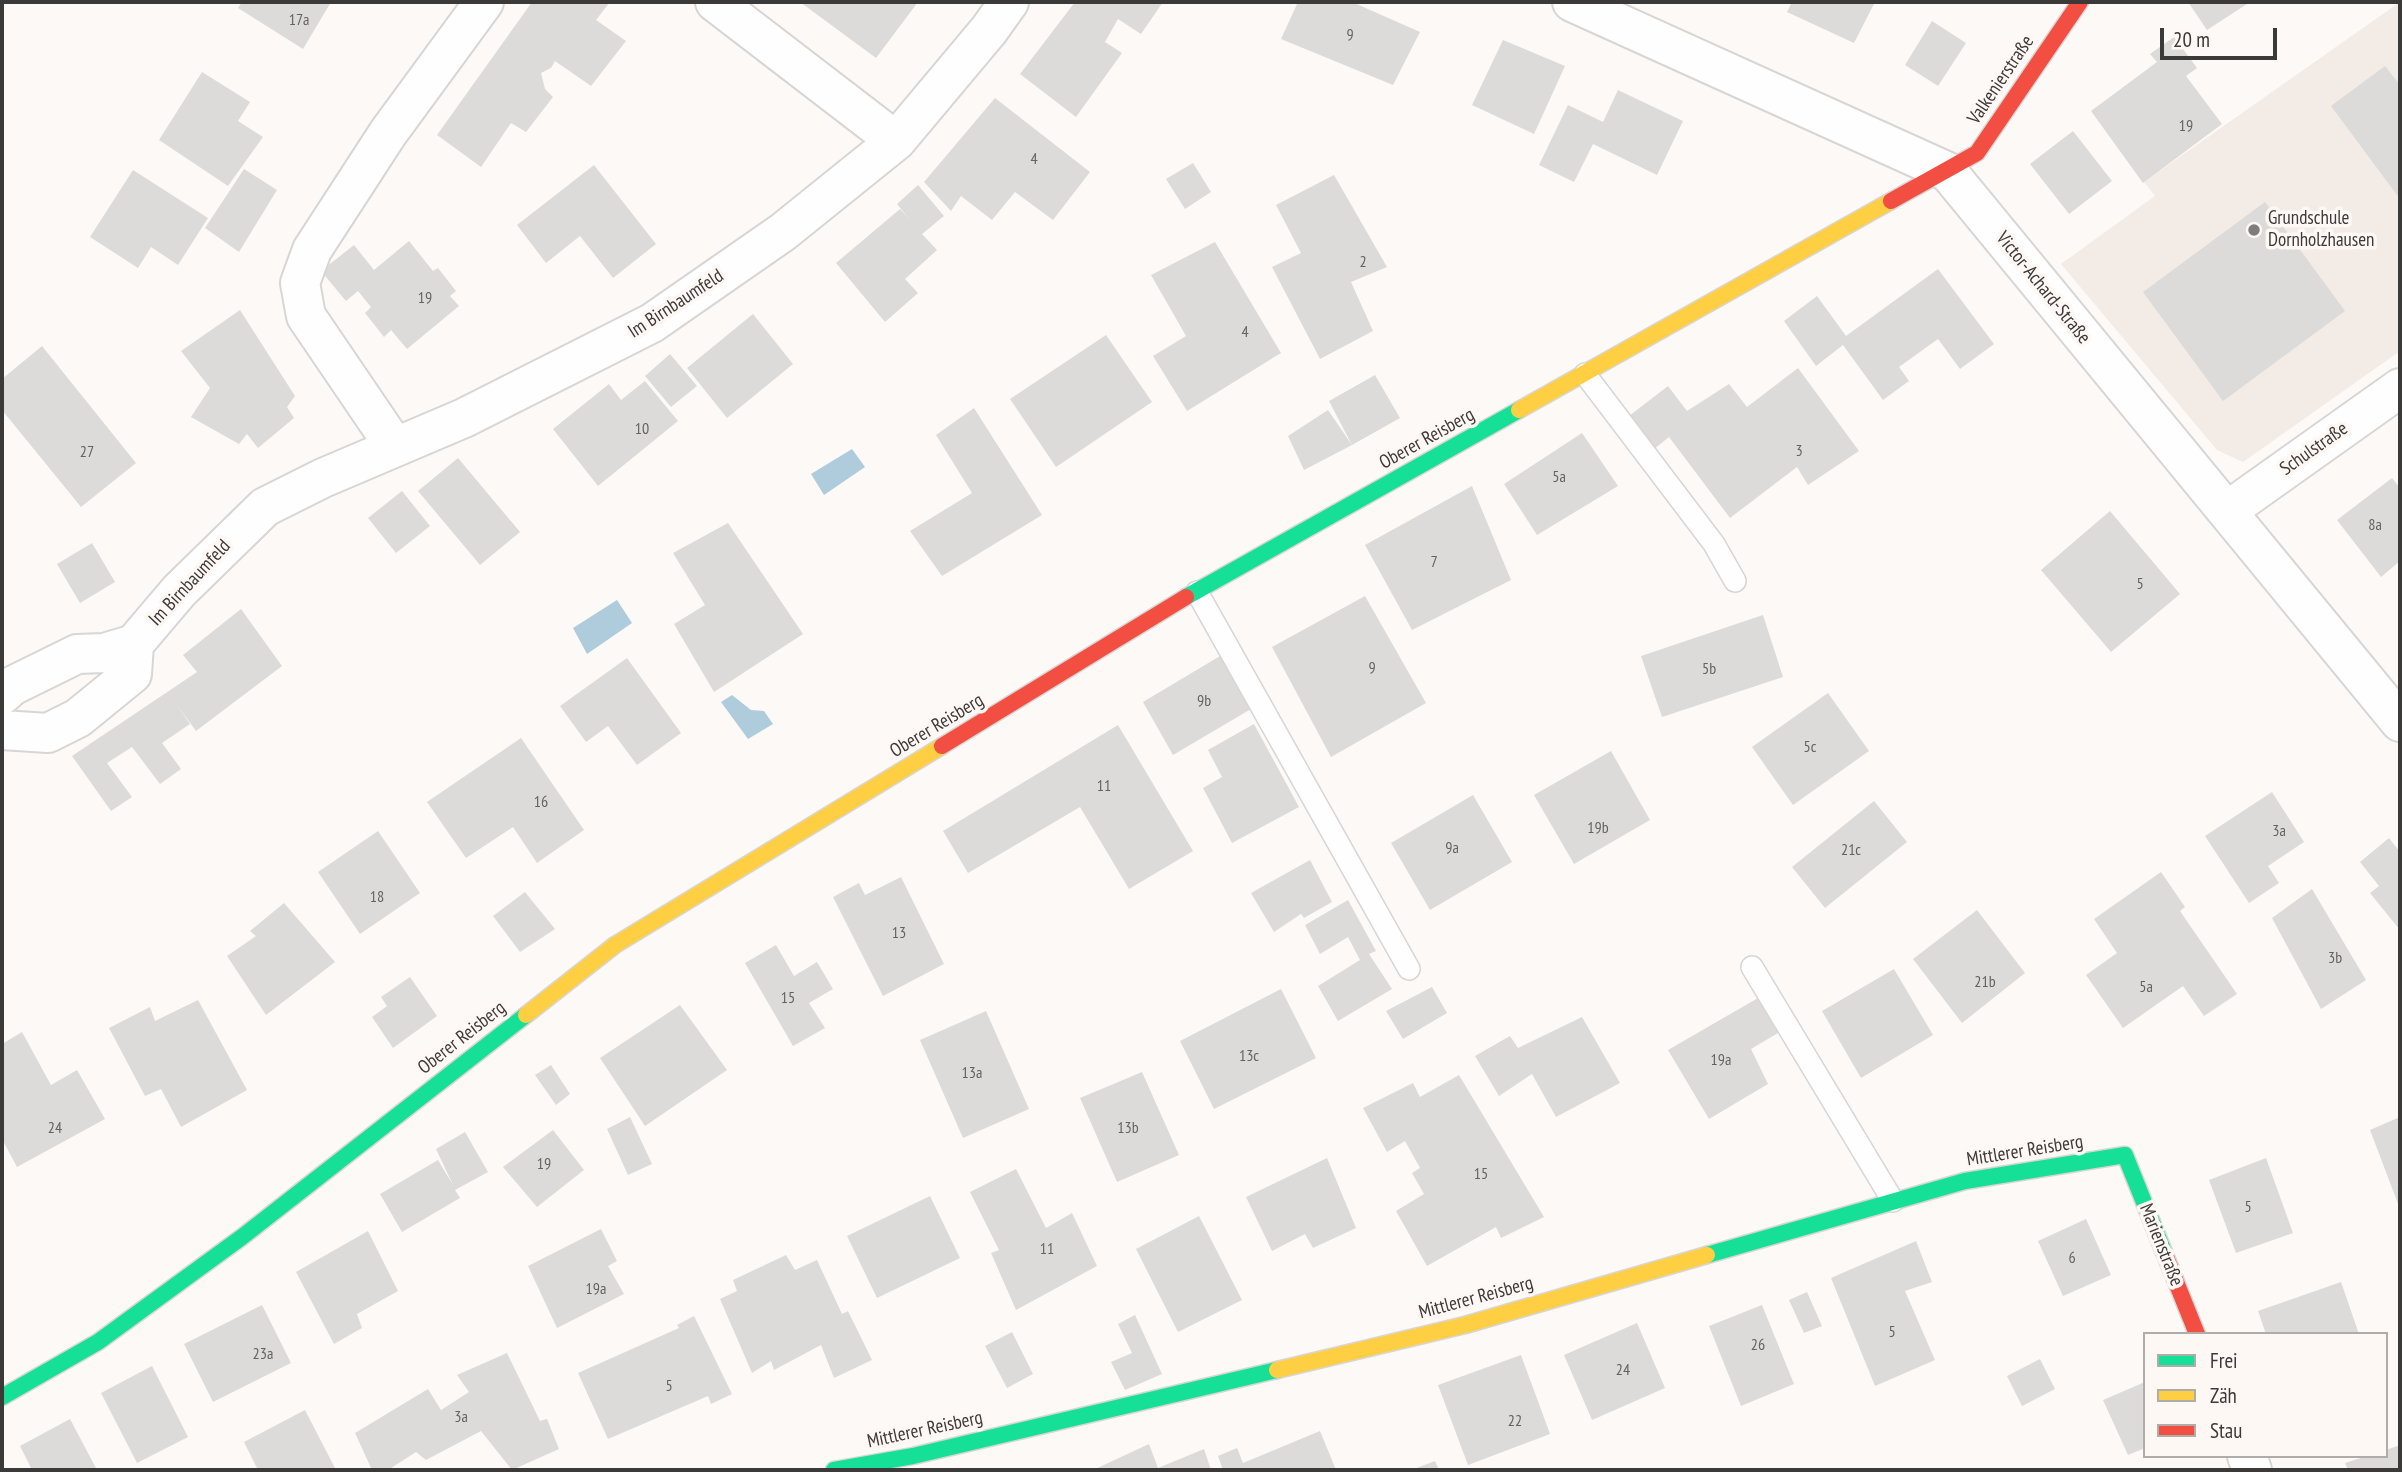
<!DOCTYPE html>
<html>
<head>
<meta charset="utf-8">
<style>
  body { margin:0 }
  #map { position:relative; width:2402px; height:1472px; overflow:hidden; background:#fcf9f7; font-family:"PT Sans Narrow",sans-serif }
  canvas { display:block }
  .frame { position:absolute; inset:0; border:4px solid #3c3a39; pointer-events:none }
  .legend { position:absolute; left:2143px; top:1332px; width:245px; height:126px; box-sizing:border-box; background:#fef8f5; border:2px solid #b0acaa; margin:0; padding:9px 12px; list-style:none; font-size:21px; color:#3c3a39 }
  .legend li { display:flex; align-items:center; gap:14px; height:35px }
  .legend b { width:35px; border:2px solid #b0acaa }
  .scale { position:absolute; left:2160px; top:28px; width:117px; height:32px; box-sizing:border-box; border:4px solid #3c3a39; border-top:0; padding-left:9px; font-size:21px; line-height:24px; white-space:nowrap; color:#3c3a39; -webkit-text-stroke:5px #fef8f5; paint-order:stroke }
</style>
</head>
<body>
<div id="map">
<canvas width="2402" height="1472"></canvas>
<div class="frame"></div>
<ul class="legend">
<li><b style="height:9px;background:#16e098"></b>Frei</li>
<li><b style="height:9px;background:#ffcf43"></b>Zäh</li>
<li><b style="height:9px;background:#f24e42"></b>Stau</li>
</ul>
<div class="scale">20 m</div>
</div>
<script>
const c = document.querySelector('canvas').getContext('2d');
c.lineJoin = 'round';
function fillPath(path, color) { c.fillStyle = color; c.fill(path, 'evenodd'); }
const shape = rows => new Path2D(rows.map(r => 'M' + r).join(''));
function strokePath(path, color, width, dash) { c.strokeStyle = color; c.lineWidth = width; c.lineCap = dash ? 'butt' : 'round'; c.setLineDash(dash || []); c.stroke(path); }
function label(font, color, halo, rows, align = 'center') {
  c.font = font + ' "PT Sans Narrow",sans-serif'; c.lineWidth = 7; c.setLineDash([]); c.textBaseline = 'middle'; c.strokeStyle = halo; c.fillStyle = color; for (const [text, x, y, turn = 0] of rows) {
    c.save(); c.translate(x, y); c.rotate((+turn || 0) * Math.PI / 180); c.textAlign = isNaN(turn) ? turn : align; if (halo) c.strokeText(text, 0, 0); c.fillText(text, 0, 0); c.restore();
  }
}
fillPath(shape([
  [2400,2,2400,351,2243,462,2217,450,2061,264,2155,196,2144,182]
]), '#f2ebe6');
fillPath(shape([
  [852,449,865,467,824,495,811,474],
  [617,600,632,623,587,654,573,628],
  [732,695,751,710,764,711,773,724,748,739,721,702]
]), '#aeccdb');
fillPath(shape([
  [242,2,331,2,303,49,238,8],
  [532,2,610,2,596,20,626,41,591,86,555,61,551,68,541,73,545,89,553,97,526,132,511,123,481,167,437,135],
  [800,2,918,2,876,58],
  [1075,2,1163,2,1141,34,1118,19,1105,42,1122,53,1076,117,1020,74],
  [1298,2,1352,2,1420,32,1393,85,1281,39],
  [1792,2,1875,2,1854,43,1787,12],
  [2188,2,2245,2,2247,4,2207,30],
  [1932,21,1966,43,1938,86,1905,65],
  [2174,37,2197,68,2186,76,2222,124,2143,183,2091,111,2157,62,2150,54],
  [1503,40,1565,66,1534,134,1472,105],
  [2385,66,2400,85,2400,199,2331,106],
  [202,72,250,102,238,121,263,137,228,186,159,140],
  [1618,90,1683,121,1657,175,1593,144,1574,182,1539,165,1568,105,1603,122],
  [995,98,1090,172,1053,220,1015,192,992,220,961,196,951,211,924,182],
  [2073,131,2112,181,2069,214,2030,164],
  [1193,163,1211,192,1185,209,1166,179],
  [594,165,656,244,613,278,580,236,546,263,517,225],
  [244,169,277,190,239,252,205,228],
  [133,170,208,218,178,265,151,247,138,268,90,237],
  [1334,175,1387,267,1351,282,1373,331,1320,359,1272,267,1301,253,1276,205],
  [918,185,944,216,922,234,937,250,905,279,918,293,885,322,836,263,900,209,909,219,897,204],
  [2265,202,2345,311,2223,401,2143,292],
  [409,241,433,271,438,268,456,291,450,296,459,306,407,349,391,330,384,337,365,313,371,307,358,291,346,301,321,271,354,245,374,270],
  [1215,242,1281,353,1187,411,1153,356,1186,336,1151,275],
  [1938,269,1994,344,1960,369,1938,339,1899,367,1909,381,1883,400,1843,345,1816,366,1784,321,1817,296,1846,336],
  [240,310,295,396,287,407,294,418,258,448,247,434,239,444,191,417,210,388,181,351],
  [753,314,793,364,727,418,687,368],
  [1106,335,1152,402,1056,467,1010,399],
  [42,346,136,463,81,507,2,410,2,379],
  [670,354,697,386,671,407,645,376],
  [1798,368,1859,451,1808,485,1797,467,1730,518,1669,437,1654,449,1629,416,1668,386,1687,411,1729,384,1747,407],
  [1375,375,1400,418,1352,445,1329,401],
  [645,381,678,421,598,486,553,429,609,384,621,400],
  [974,408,1042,515,942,576,910,531,972,493,936,435],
  [1328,410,1352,445,1304,470,1288,436],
  [1582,433,1618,486,1537,535,1504,484],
  [458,458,520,532,480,565,418,491],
  [2392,478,2400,488,2400,561,2381,577,2337,520],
  [1472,486,1511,580,1412,630,1365,545],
  [402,491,430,526,396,553,368,518],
  [2110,511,2180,594,2111,652,2041,570],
  [728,523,803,634,714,692,674,624,705,605,673,553],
  [92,543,115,582,80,603,57,564],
  [1365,596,1426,703,1331,757,1272,647],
  [241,609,282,666,196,731,177,705,190,724,162,743,181,769,160,784,132,747,107,763,132,797,111,811,72,756,197,672,183,655],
  [1763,615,1783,677,1662,717,1641,656],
  [1220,656,1251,709,1173,755,1143,702],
  [627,658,681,733,637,765,608,726,586,742,560,706],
  [1828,693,1869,751,1793,805,1752,747],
  [1254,724,1299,807,1232,843,1203,788,1222,777,1208,750],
  [1118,725,1193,851,1129,889,1080,807,968,873,943,831],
  [521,738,584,830,537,863,513,827,466,858,427,802],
  [1611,751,1650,820,1574,864,1534,795],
  [2272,792,2304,842,2268,866,2279,883,2249,903,2205,836],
  [1473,795,1512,862,1430,910,1391,843],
  [1874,801,1907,842,1825,908,1792,867],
  [378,831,420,893,360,934,318,872],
  [2389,838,2400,852,2400,930,2370,893,2379,886,2360,862],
  [1310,860,1332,902,1304,918,1301,914,1274,932,1251,893],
  [2161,872,2185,907,2180,911,2237,994,2204,1016,2183,986,2123,1028,2086,975,2117,953,2094,919],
  [901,877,944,964,883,996,833,897,859,883,865,895],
  [2312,889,2366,980,2321,1009,2272,918],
  [525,892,555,929,520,952,493,916],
  [1348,900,1376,951,1369,954,1392,989,1338,1021,1318,986,1360,960,1348,937,1320,954,1305,925],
  [284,903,335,962,266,1015,227,956,256,936,250,931],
  [1977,910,2025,973,1962,1023,1913,959],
  [776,945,794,976,817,962,833,989,809,1003,825,1028,793,1046,745,963],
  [1894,969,1933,1035,1861,1078,1822,1011],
  [410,977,437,1016,393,1048,372,1017,387,1006,381,997],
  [1432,987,1447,1013,1403,1039,1386,1011],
  [1281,989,1316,1058,1214,1109,1180,1041],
  [1758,998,1778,1033,1751,1049,1768,1084,1709,1119,1668,1050],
  [198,1000,247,1090,181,1127,161,1089,145,1096,109,1028,150,1007,155,1021],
  [680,1005,727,1070,645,1126,600,1058],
  [986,1011,1029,1109,963,1138,920,1040],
  [1582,1017,1620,1083,1556,1117,1532,1074,1499,1096,1475,1056,1510,1036,1518,1048],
  [22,1032,51,1085,77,1070,105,1119,17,1167,2,1139,2,1044],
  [551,1065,570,1094,556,1105,535,1075],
  [1142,1072,1179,1155,1117,1182,1080,1098],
  [1459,1075,1544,1217,1501,1238,1496,1227,1427,1266,1396,1211,1424,1194,1412,1173,1420,1168,1405,1141,1387,1152,1363,1108,1413,1083,1420,1097],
  [630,1117,652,1164,628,1175,607,1129],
  [2400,1117,2400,1209,2370,1130],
  [553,1130,584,1170,537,1207,503,1167],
  [465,1132,488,1172,455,1190,460,1198,402,1232,380,1194,438,1160,453,1185,436,1149],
  [1327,1158,1356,1228,1313,1248,1305,1234,1272,1251,1246,1197],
  [2266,1158,2293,1233,2236,1253,2209,1180],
  [1016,1169,1046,1228,1072,1213,1097,1266,1016,1310,991,1253,999,1250,970,1192],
  [930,1196,960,1258,877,1298,847,1236],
  [1199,1216,1242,1300,1178,1332,1136,1249],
  [2086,1219,2111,1275,2063,1296,2038,1241],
  [601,1229,617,1261,608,1266,624,1294,557,1328,528,1266],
  [368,1231,398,1291,357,1314,362,1328,334,1344,296,1272],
  [1916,1241,1932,1282,1905,1291,1935,1360,1875,1386,1831,1278],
  [786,1255,795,1270,817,1260,842,1314,848,1311,872,1360,834,1378,821,1345,774,1370,771,1361,752,1373,720,1299,737,1291,733,1280],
  [2341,1282,2359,1334,2266,1334,2258,1311],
  [1807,1292,1822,1326,1804,1333,1789,1300],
  [262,1305,291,1363,213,1402,184,1344],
  [1762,1305,1794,1384,1741,1406,1709,1326],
  [1135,1315,1162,1374,1125,1390,1111,1362,1132,1353,1118,1324],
  [694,1316,732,1394,711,1404,708,1396,608,1439,578,1373,679,1328,677,1325],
  [1637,1323,1665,1388,1592,1420,1564,1355],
  [1012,1332,1033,1374,1007,1388,985,1346],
  [507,1353,540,1421,547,1419,559,1449,512,1470,481,1431,426,1460,416,1452,388,1470,372,1470,355,1433,428,1389,441,1410,469,1392,457,1375],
  [1521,1355,1550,1434,1468,1465,1438,1385],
  [2040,1359,2055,1389,2022,1406,2007,1376],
  [152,1366,188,1437,137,1463,101,1393],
  [2145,1382,2145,1448,2128,1455,2103,1400],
  [305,1410,336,1470,258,1470,244,1442],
  [70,1419,97,1470,32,1470,20,1446],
  [1320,1431,1336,1470,1223,1470,1218,1456,1237,1448,1243,1463],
  [1149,1444,1158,1468,1204,1449,1211,1470,1093,1470],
  [2400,1445,2400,1470,2348,1470,2345,1463,2367,1456,2386,1456,2386,1450],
  [1435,1461,1439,1470,1411,1470]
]), '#dddbd9');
const lane = shape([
  [1585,374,1714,544,1735,581],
  [1197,592,1409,969],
  [1752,967,1893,1201]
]);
const street = shape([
  [715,2,896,141],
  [1572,2,1948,172,2400,722],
  [395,447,306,316,300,283,312,250,388,133,484,2],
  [2227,511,2400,388],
  [2,695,12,686,77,654,104,653,134,644,179,591,265,507,323,478,464,418,652,323,783,232,896,141,989,30,1009,2],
  [2,730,48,733,78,718,132,674,134,644],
  [2247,1456,2252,1470]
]);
const fast = shape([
  [1186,597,1519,410],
  [1707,1255,1965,1181,2125,1155,2164,1252],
  [2,1397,98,1342,242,1237,526,1015],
  [834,1470,913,1456,1277,1370]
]);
const slow = shape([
  [1519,410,1891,201],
  [526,1015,615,945,942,746],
  [1277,1370,1465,1325,1707,1255]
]);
const jam = shape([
  [1891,201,1977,153,2080,2],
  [942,746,1186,597],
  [2164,1252,2197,1334]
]);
strokePath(lane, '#d8d6d4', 24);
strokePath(street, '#d8d6d4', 42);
strokePath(fast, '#d8d6d4', 19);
strokePath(slow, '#d8d6d4', 19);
strokePath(jam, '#d8d6d4', 19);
strokePath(lane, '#fffefe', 21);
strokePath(street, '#fffefe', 38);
strokePath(fast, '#16e098', 16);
strokePath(slow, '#ffcf43', 16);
strokePath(jam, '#f24e42', 16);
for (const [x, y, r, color] of [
  [2254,230,7,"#7f7d7c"]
]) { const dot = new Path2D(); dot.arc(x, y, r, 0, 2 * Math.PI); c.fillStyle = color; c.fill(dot); strokePath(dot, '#fef8f5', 2.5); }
label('16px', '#646261', null, [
  ["17a",299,20],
  ["9",1350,35],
  ["19",2186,126],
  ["4",1034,159],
  ["2",1363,262],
  ["19",425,298],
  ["4",1245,332],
  ["10",642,429],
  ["3",1799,451],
  ["27",87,452],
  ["5a",1559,477],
  ["8a",2375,525],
  ["7",1434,562],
  ["5",2140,584],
  ["9",1372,668],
  ["5b",1709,669],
  ["9b",1204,701],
  ["5c",1810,747],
  ["11",1104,786],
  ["16",541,802],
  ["19b",1598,828],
  ["3a",2279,831],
  ["9a",1452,848],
  ["21c",1851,850],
  ["18",377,897],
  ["13",899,933],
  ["3b",2335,958],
  ["21b",1985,982],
  ["5a",2146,987],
  ["15",788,998],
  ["13c",1249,1056],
  ["19a",1721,1060],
  ["13a",972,1073],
  ["24",55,1128],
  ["13b",1128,1128],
  ["19",544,1164],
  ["15",1481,1174],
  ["5",2248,1207],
  ["11",1047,1249],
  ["6",2072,1258],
  ["19a",596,1289],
  ["5",1892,1332],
  ["26",1758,1345],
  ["23a",263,1354],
  ["24",1623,1370],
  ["5",669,1386],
  ["3a",461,1417],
  ["22",1515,1421]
]);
label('19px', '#3c3a39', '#fef8f5', [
  ["Valkenierstraße",2001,80,-56],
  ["Victor-Achard-Straße",2043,288,51],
  ["Im Birnbaumfeld",676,304,-33],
  ["Oberer Reisberg",1427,439,-29],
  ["Schulstraße",2314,449,-35],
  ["Im Birnbaumfeld",190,583,-47],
  ["Oberer Reisberg",937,726,-31],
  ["Oberer Reisberg",462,1038,-38],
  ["Mittlerer Reisberg",2025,1151,-9],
  ["Marienstraße",2161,1245,68],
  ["Mittlerer Reisberg",1476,1298,-15],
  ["Mittlerer Reisberg",925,1430,-12]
]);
label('19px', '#3c3a39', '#fef8f5', [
  ["Grundschule",2268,219],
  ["Dornholzhausen",2268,241]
], 'left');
</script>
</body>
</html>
